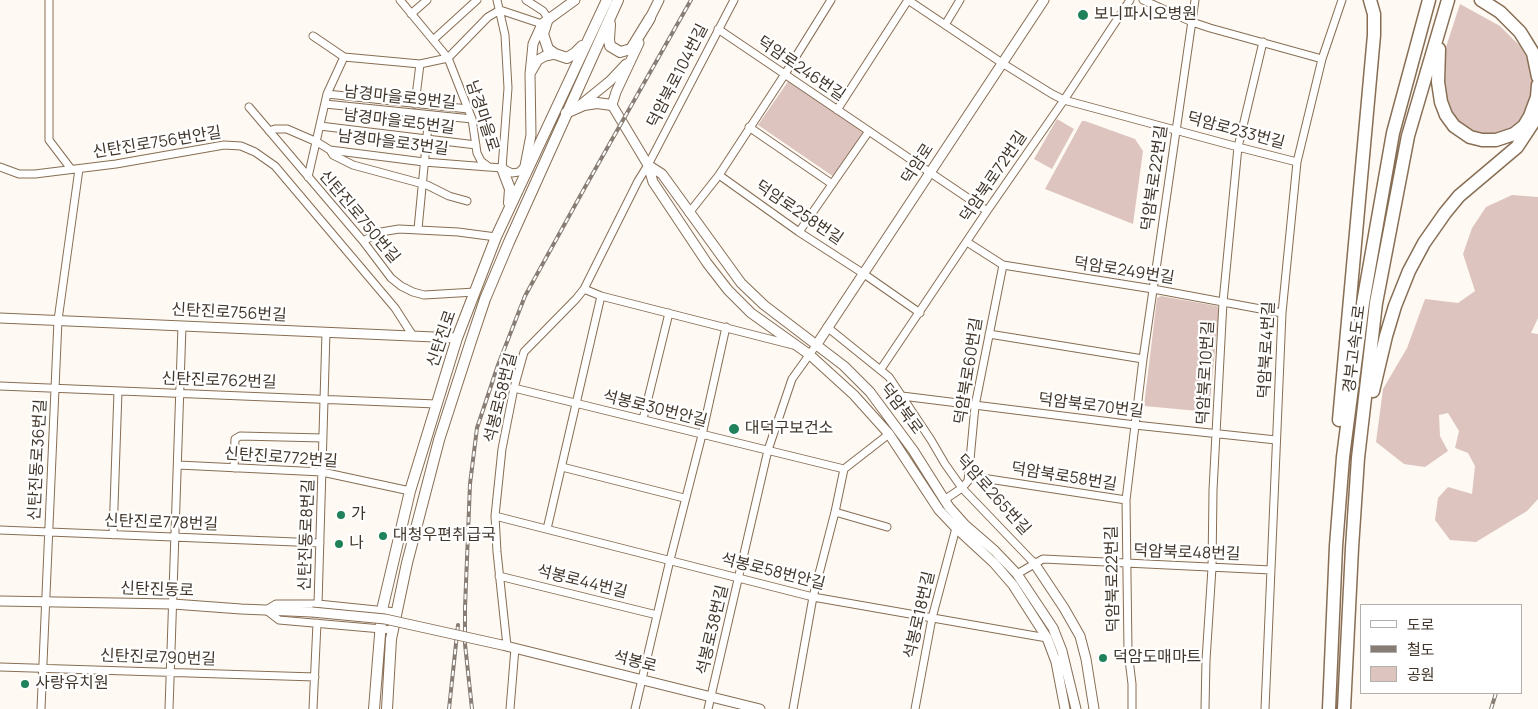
<!DOCTYPE html>
<html>
<head>
<meta charset="utf-8">
<style>
  body { margin:0 }
  #map { position:relative; width:1538px; height:709px; overflow:hidden; background:#fff9f3; font-family:Manrope,"Noto Sans KR",sans-serif }
  canvas { display:block }
  .legend { position:absolute; left:1360px; top:604px; width:162px; height:90px; box-sizing:border-box; background:#fff; border:1px solid #b3afaa; margin:0; padding:6px 9px; list-style:none; font-size:15px; color:#41362b }
  .legend li { display:flex; align-items:center; gap:10px; height:25px }
  .legend b { width:25px; border:1px solid #b3afaa }
</style>
</head>
<body>
<div id="map">
<canvas width="1538" height="709"></canvas>
<ul class="legend">
<li><b style="height:6px;background:#fff"></b>도로</li>
<li><b style="height:6px;background:#877d74"></b>철도</li>
<li><b style="height:14px;background:#ddc4bf"></b>공원</li>
</ul>
</div>
<script>
const c = document.querySelector('canvas').getContext('2d');
c.lineJoin = 'round';
function fillPath(path, color) { c.fillStyle = color; c.fill(path, 'evenodd'); }
const shape = rows => new Path2D(rows.map(r => 'M' + r).join(''));
function strokePath(path, color, width, dash) { c.strokeStyle = color; c.lineWidth = width; c.lineCap = dash ? 'butt' : 'round'; c.setLineDash(dash || []); c.stroke(path); }
function label(font, color, halo, rows, align = 'center') {
  c.font = font + ' Manrope,"Noto Sans KR",sans-serif'; c.lineWidth = 4.5; c.setLineDash([]); c.textBaseline = 'middle'; c.strokeStyle = halo; c.fillStyle = color; for (const [text, x, y, turn = 0] of rows) {
    c.save(); c.translate(x, y); c.rotate((+turn || 0) * Math.PI / 180); c.textAlign = isNaN(turn) ? turn : align; if (halo) c.strokeText(text, 0, 0); c.fillText(text, 0, 0); c.restore();
  }
}
fillPath(shape([
  [1460,4,1500,26,1519,45,1531,64,1533,90,1525,116,1511,131,1489,135,1471,133,1454,116,1445,93,1446,47],
  [789,80,865,131,834,177,758,125],
  [1057,119,1074,129,1052,169,1034,159],
  [1082,121,1085,121,1135,139,1143,151,1133,224,1045,189],
  [1512,195,1538,197,1538,318,1531,333,1538,334,1538,499,1527,511,1476,542,1450,540,1435,520,1438,498,1448,487,1472,494,1475,466,1468,453,1455,448,1459,431,1448,413,1439,415,1440,436,1448,451,1425,467,1404,464,1376,442,1383,389,1407,348,1425,299,1458,303,1475,291,1463,254,1472,228,1486,207],
  [1161,296,1217,306,1219,309,1209,412,1144,406,1157,298]
]), '#ddc4bf');
const street = shape([
  [49,0,49,140,71,169],
  [400,0,448,58,472,119,477,153,481,161,489,167,502,168,512,173,519,172,525,166],
  [497,0,505,35,508,88,502,168],
  [526,0,543,11,548,18],
  [1143,0,1192,22,1210,28,1322,59],
  [411,14,427,0],
  [945,25,960,0],
  [718,29,987,211],
  [313,36,344,57,420,64,448,58,488,17,500,10,542,24],
  [433,40,477,0],
  [327,94,468,109],
  [325,104,472,119],
  [415,104,420,64],
  [249,107,363,241,391,278,401,286,413,292,424,295,475,292],
  [837,110,908,0,1002,63,1052,94,1064,100,1238,147,1297,162],
  [320,126,476,145],
  [749,127,832,184],
  [269,131,275,129,287,129,317,142,330,150,424,162,488,167],
  [330,150,333,155,353,165,427,185,449,196,467,201],
  [0,167,19,174,35,174,116,164,224,145,241,146,255,152,275,166,395,308,413,336],
  [719,175,799,232,864,274,920,313],
  [308,177,327,94,344,57],
  [689,213,719,175,785,74,831,0],
  [418,229,429,115],
  [799,232,869,131],
  [363,241,381,232,399,229,458,232,496,237],
  [967,242,1003,265,1153,289,1282,313],
  [584,289,601,296,793,345],
  [827,327,889,377,931,440,945,464,962,488,1034,563],
  [989,334,1143,359],
  [881,369,987,211,1064,100,1130,0],
  [0,386,436,404],
  [514,388,844,469],
  [902,396,1135,425,1276,440],
  [643,419,669,313],
  [178,465,322,472,410,491],
  [562,467,684,498],
  [234,468,235,439,240,436,323,438],
  [969,476,1126,500],
  [944,500,962,488,968,481,975,406,1003,265],
  [835,512,887,527],
  [495,516,813,597,1047,638],
  [547,529,601,296],
  [0,530,320,543],
  [113,535,118,391],
  [1017,574,1043,559,1271,570],
  [499,576,657,615],
  [318,604,326,332],
  [393,630,279,620,266,610,276,604,318,604,396,612],
  [507,646,497,552,495,516,502,449,514,388,524,352,576,299,584,289,638,181,648,165,734,0],
  [0,667,315,677],
  [41,709,58,320,79,169],
  [169,709,182,326],
  [313,709,317,623],
  [510,709,515,648],
  [635,709,670,560,702,435,726,327],
  [708,709,768,450,792,379,817,344],
  [793,709,813,597,835,512,844,469,889,434],
  [915,709,932,618,956,528],
  [1132,709,1132,684,1128,651,1126,500,1143,359,1195,0],
  [1205,709,1206,660,1212,568,1213,490,1223,302,1238,147,1263,42],
  [1265,709,1282,313,1297,162,1322,59,1342,0]
]);
const secondary = shape([
  [647,24,659,0],
  [639,43,616,92,612,105,648,165,653,182,707,263,728,290,751,313,810,355,854,395,889,434,939,510,956,528,994,563,1013,585,1047,638,1056,662,1065,709],
  [531,72,538,60,545,56,555,54],
  [578,107,610,81,626,64],
  [648,165,662,174,741,283,764,305,844,366,870,392,913,450,949,507,965,525,995,551,1017,574,1053,628,1062,651,1076,709],
  [524,171,531,135,530,74,533,44,542,24,575,0],
  [0,318,457,338],
  [817,344,1044,0],
  [1034,563,1064,608,1080,636,1086,659,1094,709],
  [0,601,173,604,241,609,312,612],
  [502,645,760,709]
]);
const primary = shape([
  [548,18,543,34,548,49,555,54,567,58,575,53,582,46],
  [610,24,609,40,610,46,620,52,631,49,650,18],
  [566,113,584,105,597,103,612,105],
  [502,168,510,189,509,203],
  [374,709,382,610,410,491,457,338,496,237,607,0],
  [387,709,391,639,407,563,439,440,471,341,485,299,509,242,618,0]
]);
const highway = shape([
  [1481,0,1500,12,1520,32,1533,53,1538,77],
  [1439,49,1438,82,1441,102,1446,115,1454,126,1470,137,1482,140,1496,140,1514,134,1524,126,1530,116,1537,97,1538,85],
  [1373,391,1386,336,1395,306,1409,271,1424,243,1445,213,1459,196,1517,147,1538,115],
  [1339,420,1374,35,1374,14,1370,0],
  [1329,709,1336,546,1343,457,1363,303,1393,133,1429,0],
  [1344,709,1352,548,1358,458,1376,303,1408,136,1448,0]
]);
strokePath(street, '#876e54', 9);
strokePath(secondary, '#876e54', 11);
strokePath(primary, '#876e54', 12);
strokePath(highway, '#876e54', 15);
strokePath(street, '#fff', 7);
strokePath(secondary, '#fff', 9);
strokePath(primary, '#fff', 10);
strokePath(highway, '#fff', 12);
const rail = shape([
  [449,709,458,625],
  [472,709,465,644,465,608,470,484,477,428,498,365,525,296,584,189,691,0],
  [1491,709,1496,693]
]);
strokePath(rail, '#877d74', 4);
strokePath(rail, '#fff', 2, [5.5]);
const secondaryBridge = shape([
  [312,612,385,619,502,645]
]);
strokePath(secondaryBridge, '#876e54', 11, []);
strokePath(secondaryBridge, '#fff', 9);
for (const [x, y, r, color] of [
  [1083,15,6,"#20825b"],
  [734,429,6,"#20825b"],
  [341,515,5,"#20825b"],
  [383,536,5,"#20825b"],
  [339,544,5,"#20825b"],
  [1103,658,5,"#20825b"],
  [25,684,5,"#20825b"]
]) { const dot = new Path2D(); dot.arc(x, y, r, 0, 2 * Math.PI); c.fillStyle = color; c.fill(dot); strokePath(dot, '#fff', 2); }
label('16px', '#41362b', '#fff', [
  ["보니파시오병원",1094,15],
  ["대덕구보건소",745,429],
  ["가",351,515],
  ["대청우편취급국",393,536],
  ["나",349,544],
  ["덕암도매마트",1113,658],
  ["사랑유치원",35,684]
], 'left');
label('16px', '#41362b', '#fff', [
  ["덕암로246번길",801,69,34],
  ["덕암북로104번길",678,76,-63],
  ["남경마을로9번길",400,98,6],
  ["남경마을로",482,116,72],
  ["남경마을로5번길",399,122,7],
  ["덕암로233번길",1236,131,15],
  ["신탄진로756번안길",157,143,-9],
  ["남경마을로3번길",393,143,7],
  ["덕암로",918,164,-57],
  ["덕암북로72번길",994,177,-56],
  ["덕암북로22번길",1155,178,-82],
  ["덕암로258번길",799,213,34],
  ["신탄진로750번길",359,217,50],
  ["덕암로249번길",1124,271,9],
  ["신탄진로756번길",229,313,3],
  ["신탄진로",442,339,-71],
  ["경부고속도로",1355,349,-83],
  ["덕암북로4번길",1267,350,-87],
  ["덕암북로60번길",969,371,-81],
  ["덕암북로10번길",1206,373,-87],
  ["신탄진로762번길",219,381,2],
  ["석봉로58번길",501,398,-76],
  ["덕암북로70번길",1091,406,7],
  ["석봉로30번안길",655,409,14],
  ["덕암북로",901,409,53],
  ["신탄진로772번길",281,458,4],
  ["신탄진동로36번길",38,460,-87],
  ["덕암북로58번길",1064,477,9],
  ["덕암로265번길",993,495,48],
  ["신탄진로778번길",161,523,2],
  ["신탄진동로8번길",307,535,-88],
  ["덕암북로48번길",1187,553,2],
  ["석봉로58번안길",773,572,14],
  ["덕암북로22번길",1113,579,-91],
  ["석봉로44번길",582,582,14],
  ["신탄진동로",157,590,2],
  ["석봉로18번길",920,615,-77],
  ["석봉로38번길",713,630,-77],
  ["신탄진로790번길",158,658,2],
  ["석봉로",635,662,14]
]);
</script>
</body>
</html>
